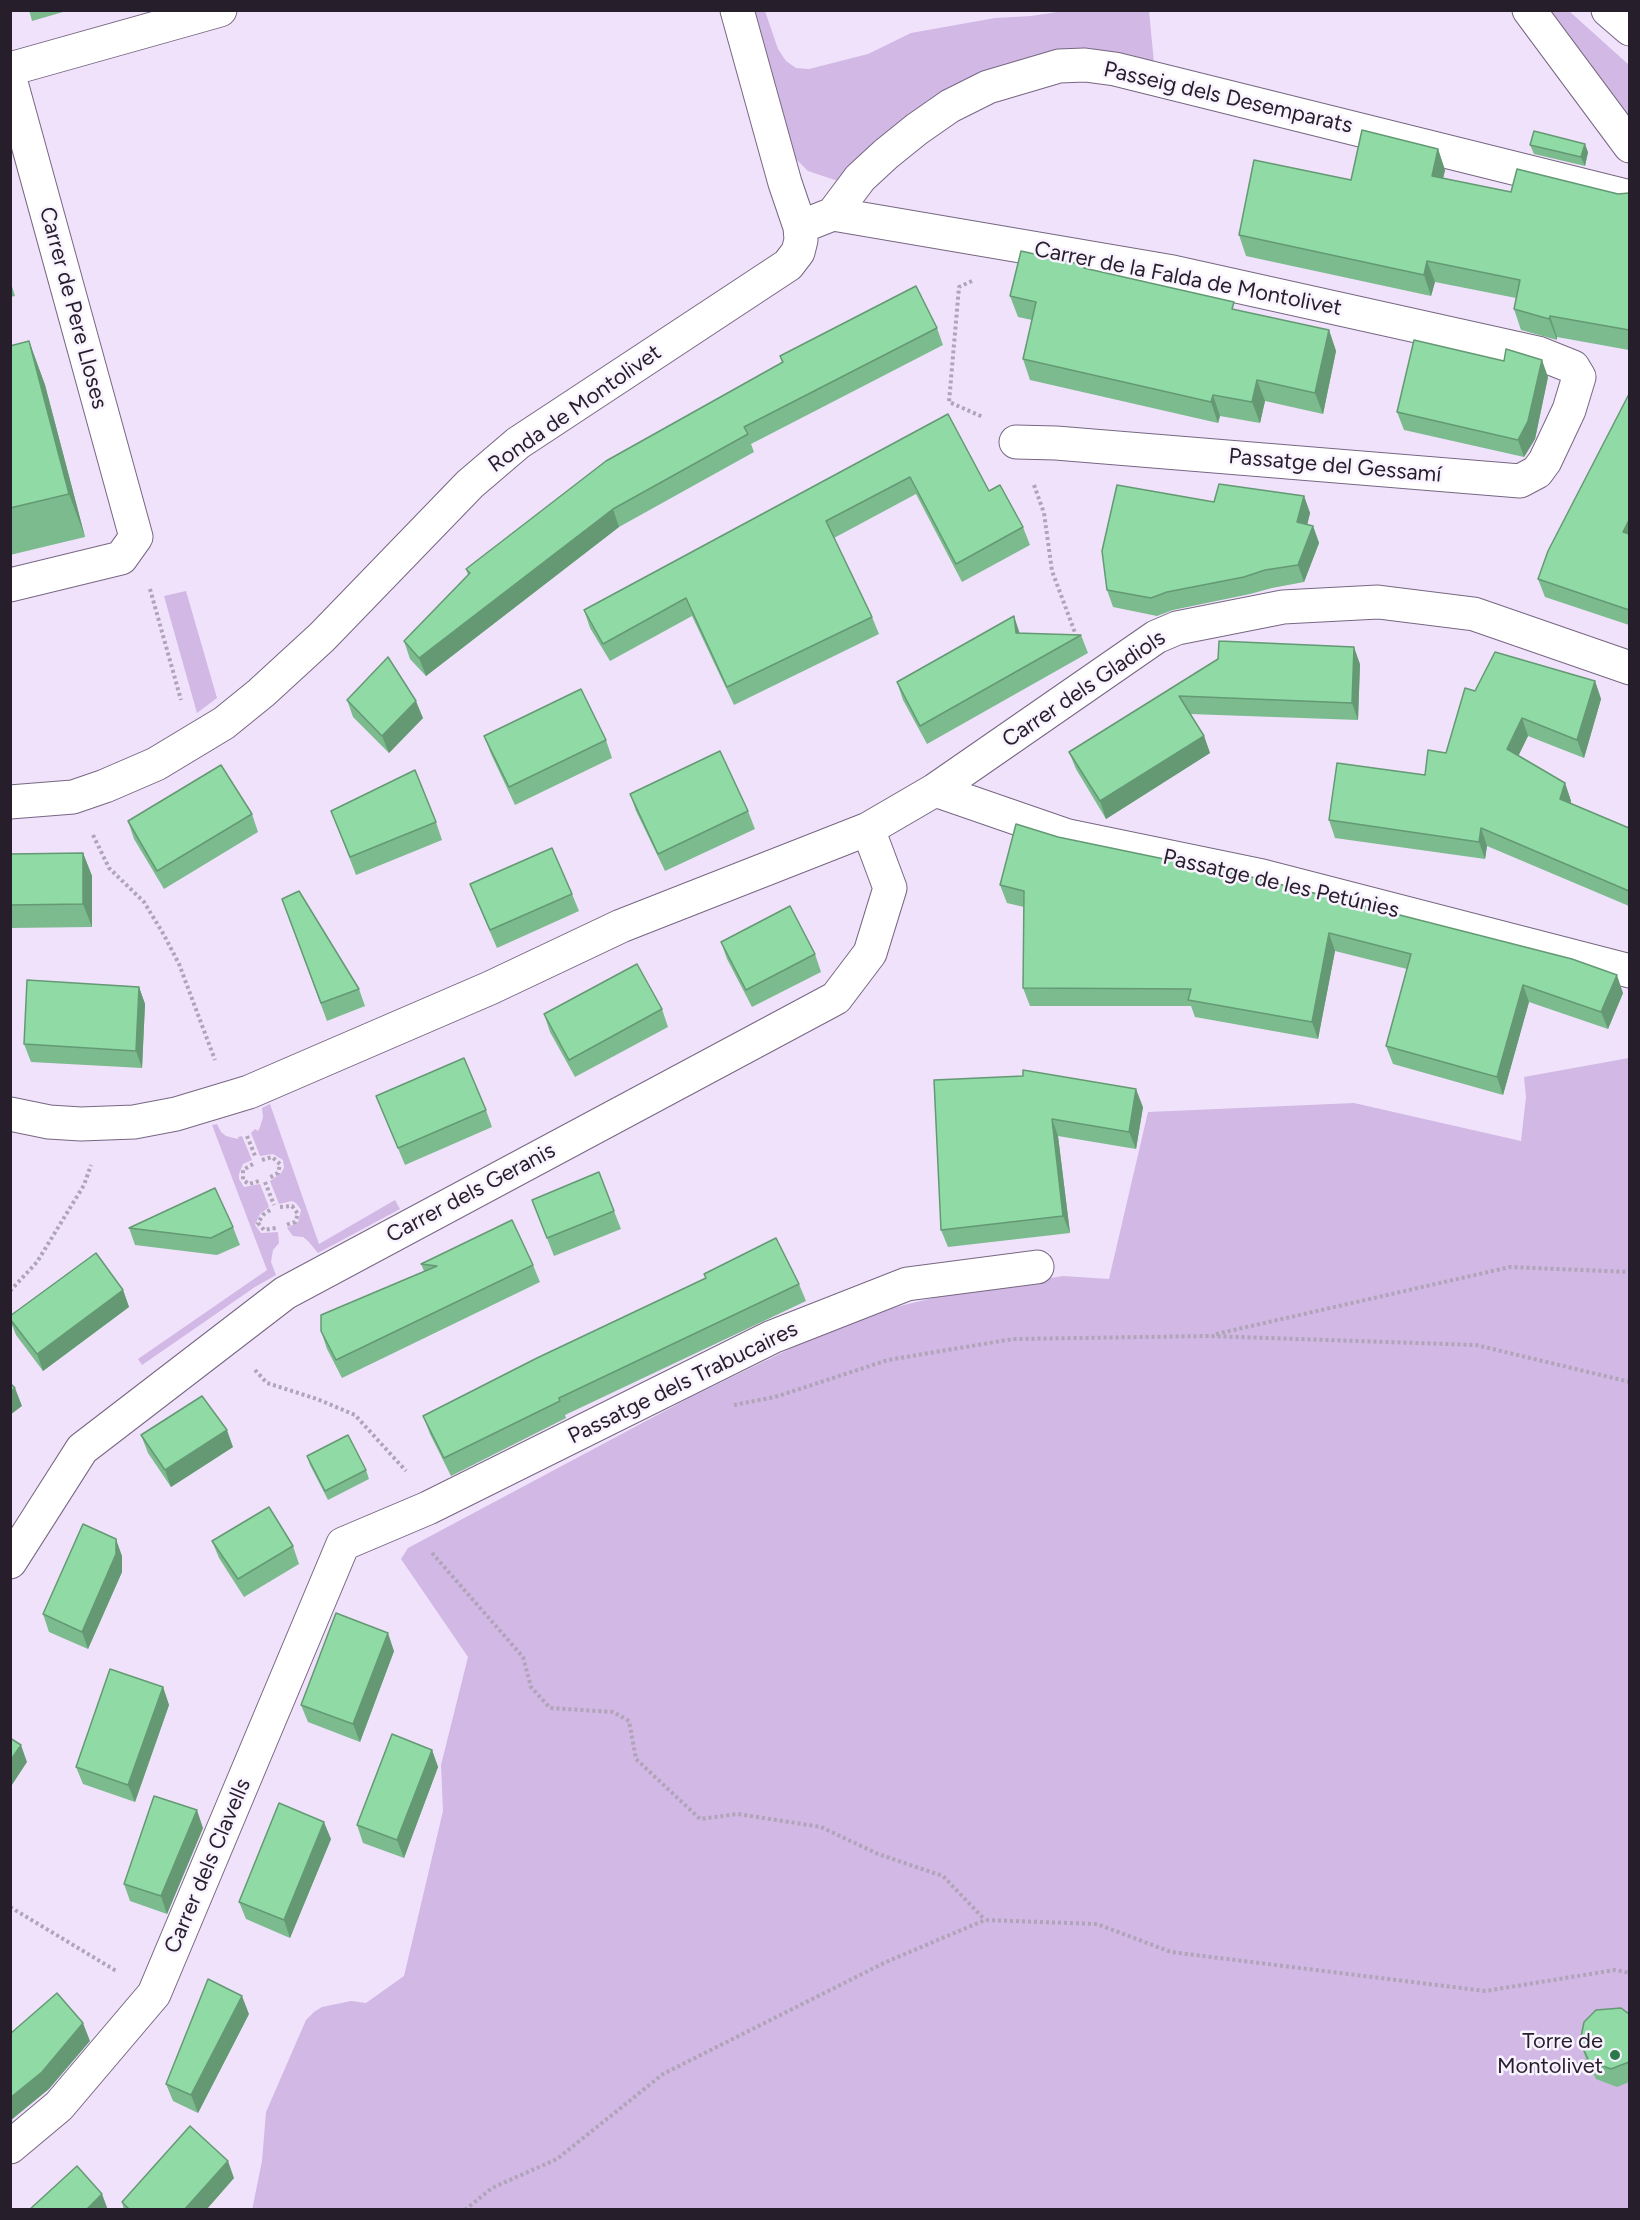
<!DOCTYPE html>
<html>
<head>
<meta charset="utf-8">
<style>
  body { margin:0 }
  #map { position:relative; width:1640px; height:2220px; overflow:hidden; background:#f0e2fb; font-family:Figtree,sans-serif }
  canvas { display:block }
  .frame { position:absolute; inset:0; border:12px solid #261f2b; pointer-events:none }
</style>
</head>
<body>
<div id="map">
<canvas width="1640" height="2220"></canvas>
<div class="frame"></div>
</div>
<script>
const c = document.querySelector('canvas').getContext('2d');
c.lineJoin = 'round';
function fillPath(path, color) { c.fillStyle = color; c.fill(path, 'evenodd'); }
const shape = rows => new Path2D(rows.map(r => 'M' + r).join(''));
function strokePath(path, color, width, dash) { c.strokeStyle = color; c.lineWidth = width; c.lineCap = dash ? 'butt' : 'round'; c.setLineDash(dash || []); c.stroke(path); }
function label(font, color, halo, rows, align = 'center') {
  c.font = font + ' Figtree,sans-serif'; c.lineWidth = 5; c.setLineDash([]); c.textBaseline = 'middle'; c.strokeStyle = halo; c.fillStyle = color; for (const [text, x, y, turn = 0] of rows) {
    c.save(); c.translate(x, y); c.rotate((+turn || 0) * Math.PI / 180); c.textAlign = isNaN(turn) ? turn : align; if (halo) c.strokeText(text, 0, 0); c.fillText(text, 0, 0); c.restore();
  }
}
fillPath(shape([
  [755,11,765,11,778,49,786,61,796,68,809,69,868,54,911,33,995,18,1031,16,1064,11,1149,11,1155,73,1061,61,841,182,808,171,796,159],
  [1545,11,1569,11,1629,65,1629,122],
  [186,591,217,698,197,713,164,596],
  [1629,1058,1629,2209,252,2210,262,2161,266,2112,306,2020,314,2012,322,2007,351,2001,366,2003,404,1976,443,1811,441,1765,468,1657,401,1559,408,1548,691,1397,806,1341,843,1325,892,1308,941,1296,1063,1276,1109,1279,1148,1112,1354,1103,1521,1141,1526,1097,1524,1077],
  [270,1104,319,1244,395,1200,400,1209,318,1253,308,1241,303,1237,293,1236,287,1228,298,1222,301,1210,296,1203,292,1201,279,1204,270,1181,281,1173,284,1168,283,1160,273,1154,260,1156,251,1133,255,1129,258,1131,260,1127,263,1117,262,1108],
  [217,1124,221,1132,226,1136,238,1139,238,1137,242,1136,252,1160,243,1164,239,1174,239,1179,244,1187,260,1184,269,1207,260,1214,255,1225,261,1233,278,1232,279,1243,273,1250,271,1262,276,1275,255,1287,142,1365,138,1359,267,1270,212,1125]
]), '#d2b8e4');
const street = shape([
  [1529,10,1630,146],
  [1608,10,1630,29],
  [10,69,220,10],
  [10,79,136,537,121,558,10,585],
  [833,214,860,178,886,154,917,129,950,106,988,87,1059,66,1085,65,1115,69,1630,197],
  [800,227,833,214,1173,272,1538,353,1573,367,1579,377,1569,410,1545,461,1537,472,1520,481,1056,443,1016,442],
  [935,790,1068,836,1262,876,1630,971],
  [10,802,73,797,105,786,156,764,224,723,261,693,322,637,470,484,518,443,788,265,798,252,801,240,800,227,785,183,737,10],
  [10,1114,49,1122,81,1124,134,1122,176,1114,249,1092,490,988,621,926,868,829,935,790,1156,637,1177,628,1283,607,1378,602,1474,614,1630,668],
  [10,1562,82,1449,285,1293,836,998,870,953,890,888,868,829],
  [10,2147,59,2106,154,1994,343,1544,428,1508,772,1337,907,1284,1037,1267]
]);
strokePath(street, '#776782', 35);
strokePath(shape([
  [972,281,959,287,949,402,983,417],
  [1034,485,1044,513,1052,571,1077,638],
  [150,589,181,700],
  [93,835,109,868,144,902,164,935,179,964,215,1060],
  [247,1136,256,1158],
  [262,1160,272,1157,280,1164,278,1173,269,1178],
  [253,1164,243,1170,243,1180,249,1184,259,1181],
  [265,1182,274,1205],
  [280,1207,292,1206,298,1214,295,1222,286,1225],
  [270,1210,263,1215,258,1223,264,1230,276,1228],
  [10,1291,37,1262,84,1185,91,1165],
  [1216,1334,1510,1267,1630,1272],
  [255,1370,267,1383,317,1399,355,1415,406,1471],
  [734,1405,775,1397,888,1360,1013,1339,1209,1336,1476,1345,1630,1382],
  [432,1553,523,1657,531,1687,550,1708,613,1712,629,1721,636,1759,700,1819,738,1814,821,1827,878,1854,943,1876,985,1920],
  [10,1907,118,1972],
  [465,2210,492,2188,557,2159,663,2074,886,1962,985,1920,1097,1924,1171,1952,1485,1991,1615,1970,1630,1973]
]), '#afa4b8', 4, [3, 3]);
strokePath(street, '#fff', 33);
fillPath(shape([
  [29,10,70,10,32,21],
  [1530,145,1588,152,1585,166,1534,154],
  [1438,149,1445,170,1443,178,1511,192,1618,194,1629,193,1629,350,1557,337,1557,340,1521,330,1514,309,1516,298,1435,282,1431,296,1246,256,1239,235,1351,180],
  [1084,265,1086,268,1236,310,1329,330,1336,351,1323,414,1265,401,1260,423,1220,416,1218,423,1030,380,1023,359,1032,320,1018,317,1010,296],
  [10,280,15,296,10,297],
  [937,328,943,345,751,444,754,452,619,527,426,676,410,659,404,641,468,575,466,569,782,363,780,356],
  [29,341,45,385,85,537,10,555,10,346],
  [1548,377,1535,439,1524,457,1404,430,1397,412],
  [1629,394,1629,625,1545,597,1538,579],
  [948,414,989,491,1023,527,1030,545,962,582,916,494,834,538,872,617,879,634,734,705,692,616,610,661,590,628,584,610],
  [1304,496,1310,513,1307,524,1313,526,1319,543,1304,582,1272,588,1250,594,1173,610,1157,616,1113,607,1107,590,1214,502],
  [1020,633,1081,635,1088,653,927,744,903,700,897,682],
  [1218,659,1360,664,1358,720,1190,714,1204,736,1210,753,1106,819,1076,769,1069,752],
  [1595,681,1601,699,1584,758,1528,736,1518,756,1565,783,1571,801,1571,803,1629,828,1629,906,1487,846,1485,859,1335,838,1329,820,1425,775,1446,753,1475,691],
  [347,700,423,718,389,753,353,717],
  [484,736,606,740,612,758,515,805,491,754],
  [630,794,748,811,755,829,665,871,636,811],
  [331,811,436,822,442,840,356,875],
  [252,814,258,832,164,889,134,839,128,821],
  [1058,837,1623,993,1608,1029,1529,1002,1503,1095,1393,1064,1386,1046,1407,969,1335,951,1318,1039,1195,1017,1191,1006,1030,1006,1023,988,1024,907,1007,903,1000,885],
  [83,853,92,876,92,927,10,928,10,854],
  [470,884,572,894,579,911,497,948,477,902],
  [282,899,359,989,365,1006,327,1021],
  [721,942,815,954,821,972,752,1007,727,959],
  [139,987,145,1004,142,1068,31,1062,24,1044],
  [662,1009,668,1027,575,1077,550,1032,544,1014],
  [934,1080,1143,1107,1136,1149,1058,1136,1070,1233,948,1247,941,1230],
  [376,1096,486,1110,492,1127,405,1165],
  [532,1200,614,1211,621,1229,554,1256],
  [233,1227,240,1245,217,1255,135,1245,129,1228],
  [421,1264,533,1265,540,1282,342,1378,327,1349,321,1331,424,1271],
  [704,1274,799,1284,806,1301,565,1415,566,1418,451,1476,430,1434,423,1416,706,1278],
  [123,1290,129,1307,43,1371,16,1335,10,1320,10,1316],
  [141,1435,233,1447,171,1487,148,1453],
  [307,1456,366,1470,369,1479,328,1500,310,1465],
  [212,1541,293,1546,299,1564,244,1597,219,1558],
  [122,1556,122,1572,88,1649,49,1632,43,1614],
  [394,1651,360,1742,308,1722,301,1705],
  [163,1687,169,1705,135,1802,83,1784,76,1767],
  [432,1750,438,1767,404,1858,363,1843,357,1825],
  [203,1828,167,1914,130,1901,124,1884],
  [331,1839,290,1938,246,1919,239,1902],
  [249,2014,198,2113,173,2101,166,2084],
  [1629,2014,1629,2082,1617,2087,1596,2079,1586,2059,1580,2042],
  [234,2178,206,2210,124,2210,122,2202]
]), '#7bbb8e');
fillPath(shape([
  [1585,144,1588,152,1585,166,1581,157],
  [1438,149,1445,170,1439,197,1432,176],
  [1427,261,1435,282,1431,296,1424,275],
  [1550,316,1557,337,1557,340,1549,319],
  [1329,330,1336,351,1323,414,1315,393],
  [29,341,45,385,85,537,69,494],
  [1542,360,1548,377,1535,439,1524,457,1518,440],
  [1257,380,1265,401,1260,423,1252,402],
  [1213,395,1220,416,1218,423,1211,402],
  [1304,496,1310,513,1304,539,1297,522],
  [613,509,619,527,426,676,419,658],
  [1629,520,1629,549,1623,532],
  [1313,526,1319,543,1304,582,1298,565],
  [1014,616,1020,634,1016,633],
  [1354,647,1360,664,1358,720,1352,703],
  [1595,681,1601,699,1584,758,1577,740],
  [416,701,423,718,389,753,382,736],
  [1522,718,1528,736,1513,767,1507,749],
  [1204,736,1210,753,1106,819,1100,801],
  [1565,783,1571,801,1567,816,1560,799],
  [1481,828,1487,846,1485,859,1479,842],
  [83,853,92,876,92,927,83,904],
  [1329,933,1335,951,1318,1039,1312,1022],
  [1617,975,1623,993,1608,1029,1601,1012],
  [1523,985,1529,1002,1503,1095,1497,1077],
  [139,987,145,1004,142,1068,136,1051],
  [1136,1089,1143,1107,1136,1149,1129,1132],
  [1052,1119,1058,1136,1070,1233,1063,1216],
  [123,1290,129,1307,43,1371,37,1354],
  [15,1388,22,1406,10,1415,10,1392],
  [227,1430,233,1447,171,1487,165,1470],
  [116,1539,122,1556,122,1572,88,1649,82,1632],
  [388,1633,394,1651,360,1742,353,1724],
  [163,1687,169,1705,135,1802,128,1785],
  [21,1745,27,1762,10,1788,10,1761],
  [432,1750,438,1767,404,1858,397,1840],
  [197,1810,203,1828,167,1914,161,1896],
  [324,1822,331,1839,290,1938,284,1920],
  [242,1996,249,2014,198,2113,191,2095],
  [83,2023,90,2041,49,2089,10,2121,10,2098],
  [228,2161,234,2178,206,2210,184,2210],
  [102,2194,108,2210,86,2210]
]), '#649974');
const building = shape([
  [1362,130,1438,149,1432,176,1511,192,1517,169,1618,194,1629,193,1629,330,1550,316,1549,319,1514,309,1520,280,1427,261,1424,275,1239,235,1254,160,1351,180,1362,130],
  [1534,131,1585,144,1581,157,1530,145,1534,131],
  [1021,251,1084,265,1084,268,1234,302,1232,309,1329,330,1315,393,1257,380,1252,402,1213,395,1211,402,1023,359,1036,302,1010,296,1021,251],
  [916,286,937,328,744,427,748,434,613,509,419,658,404,641,470,573,466,569,606,461,783,362,780,356,916,286],
  [1414,340,1504,361,1506,349,1542,360,1528,421,1518,440,1397,412,1414,340],
  [29,341,69,494,10,508,10,346,29,341],
  [1629,394,1629,520,1623,532,1629,534,1629,610,1538,579,1548,551,1629,394],
  [948,414,989,491,1000,485,1023,527,956,564,910,477,826,521,872,617,727,687,686,598,603,644,584,610,948,414],
  [1219,484,1304,496,1297,522,1313,526,1298,565,1265,570,1244,577,1167,592,1151,598,1107,590,1102,551,1117,485,1214,502,1219,484],
  [1014,616,1016,633,1081,635,920,726,897,682,1014,616],
  [1219,641,1354,647,1352,703,1179,696,1204,736,1100,801,1069,752,1218,659,1219,641],
  [1495,652,1595,681,1577,740,1522,718,1507,749,1565,783,1560,799,1629,828,1629,891,1481,828,1479,842,1329,820,1337,763,1425,775,1428,750,1446,753,1465,688,1475,691,1495,652],
  [388,657,416,701,382,736,347,700,388,657],
  [581,689,606,740,509,787,484,736,581,689],
  [720,751,748,811,658,854,630,794,720,751],
  [221,765,252,814,157,871,128,821,221,765],
  [415,770,436,822,350,857,331,811,415,770],
  [1016,824,1058,837,1251,877,1572,959,1617,975,1601,1012,1523,985,1497,1077,1386,1046,1411,954,1329,933,1312,1022,1188,1000,1191,989,1023,988,1024,891,1000,885,1016,824],
  [552,848,572,894,490,930,470,884,552,848],
  [83,853,83,904,10,905,10,854,83,853],
  [299,891,359,989,321,1003,282,899,299,891],
  [790,906,815,954,746,990,721,942,790,906],
  [637,964,662,1009,569,1060,544,1014,637,964],
  [27,980,139,987,136,1051,24,1044,27,980],
  [464,1058,486,1110,398,1148,376,1096,464,1058],
  [1023,1070,1136,1089,1129,1132,1052,1119,1063,1216,941,1230,934,1080,1023,1076,1023,1070],
  [599,1172,614,1211,547,1238,532,1200,599,1172],
  [215,1188,233,1227,211,1238,129,1228,215,1188],
  [512,1220,533,1265,336,1360,321,1331,321,1315,437,1266,421,1264,512,1220],
  [776,1238,799,1284,559,1398,560,1401,444,1458,423,1416,537,1358,706,1278,704,1274,776,1238],
  [96,1253,123,1290,37,1354,10,1319,10,1316,96,1253],
  [10,1383,15,1388,10,1392,10,1383],
  [202,1396,227,1430,165,1470,141,1435,202,1396],
  [348,1435,366,1470,325,1491,307,1456,348,1435],
  [269,1507,293,1546,238,1579,212,1541,269,1507],
  [83,1524,116,1539,116,1554,82,1632,43,1614,83,1524],
  [336,1613,388,1633,353,1724,301,1705,336,1613],
  [110,1669,163,1687,128,1785,76,1767,110,1669],
  [392,1734,432,1750,397,1840,357,1825,392,1734],
  [10,1738,21,1745,10,1761,10,1738],
  [154,1796,197,1810,161,1896,124,1884,154,1796],
  [279,1803,324,1822,284,1920,239,1902,279,1803],
  [208,1979,242,1996,191,2095,166,2084,208,1979],
  [57,1993,83,2023,42,2072,10,2098,10,2034,57,1993],
  [1621,2008,1629,2014,1629,2062,1611,2069,1589,2061,1580,2042,1584,2022,1596,2010,1621,2008],
  [190,2126,228,2161,184,2210,130,2210,122,2202,190,2126],
  [77,2166,102,2194,86,2210,29,2210,77,2166]
]);
fillPath(building, '#8fdaa5');
strokePath(building, '#649974', 1.5);
for (const [x, y, r, color] of [
  [1615,2055,6,"#2c7949"]
]) { const dot = new Path2D(); dot.arc(x, y, r, 0, 2 * Math.PI); c.fillStyle = color; c.fill(dot); strokePath(dot, '#f9f2ff', 2); }
label('22px', '#261f2b', '#f9f2ff', [
  ["Passeig dels Desemparats",1228,98,13],
  ["Carrer de la Falda de Montolivet",1188,279,11],
  ["Carrer de Pere Lloses",73,308,75],
  ["Ronda de Montolivet",575,409,-35],
  ["Passatge del Gessamí",1335,466,5],
  ["Carrer dels Gladiols",1084,689,-34],
  ["Passatge de les Petúnies",1281,884,13],
  ["Carrer dels Geranis",471,1193,-28],
  ["Passatge dels Trabucaires",683,1383,-26],
  ["Carrer dels Clavells",208,1866,-67]
]);
label('22px', '#261f2b', '#f9f2ff', [
  ["Torre de",1603,2042],
  ["Montolivet",1603,2067]
], 'right');
</script>
</body>
</html>
